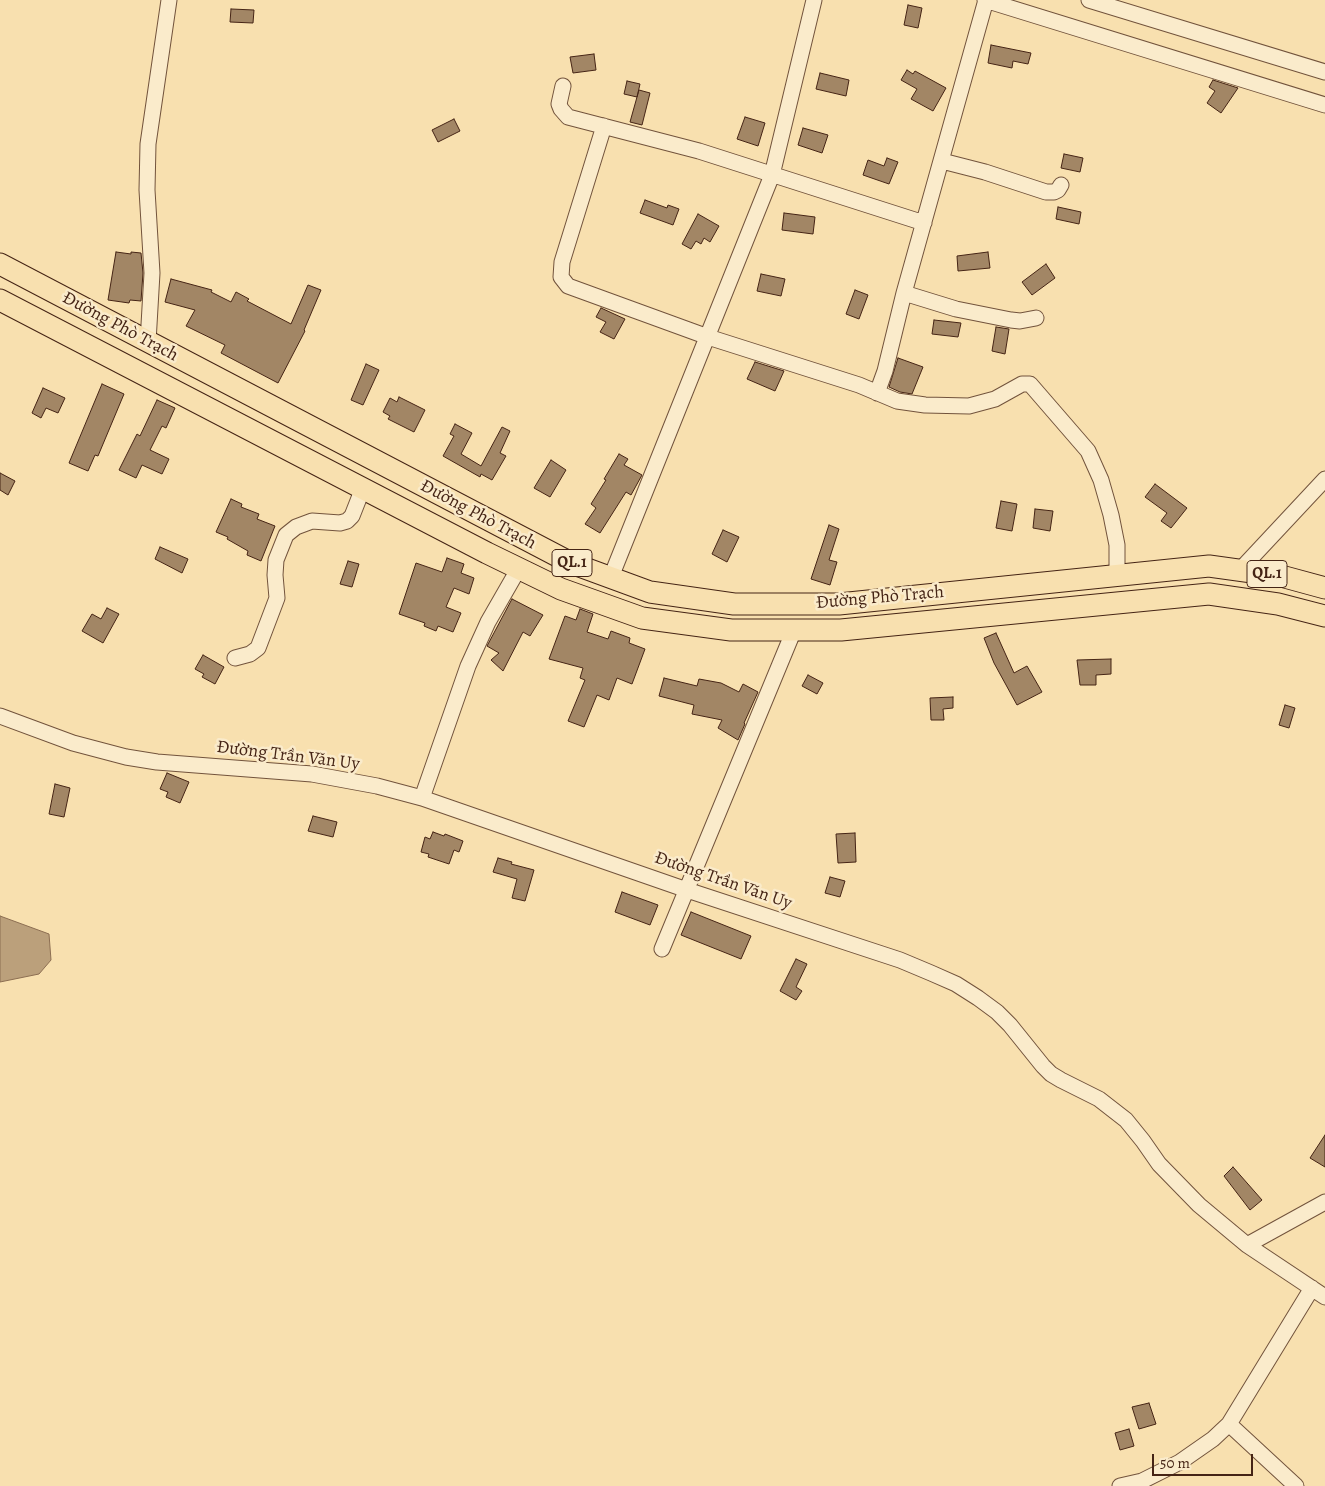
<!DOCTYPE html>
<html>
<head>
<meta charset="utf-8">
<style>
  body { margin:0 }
  #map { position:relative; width:1325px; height:1486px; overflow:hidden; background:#f8e0af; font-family:Alegreya,serif }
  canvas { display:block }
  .scale { position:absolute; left:1152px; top:1454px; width:101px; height:22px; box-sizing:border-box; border:2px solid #452415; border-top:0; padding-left:6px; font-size:15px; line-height:18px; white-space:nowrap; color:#452415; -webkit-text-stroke:4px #faebcb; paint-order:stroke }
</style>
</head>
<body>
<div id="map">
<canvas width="1325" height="1486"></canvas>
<div class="scale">50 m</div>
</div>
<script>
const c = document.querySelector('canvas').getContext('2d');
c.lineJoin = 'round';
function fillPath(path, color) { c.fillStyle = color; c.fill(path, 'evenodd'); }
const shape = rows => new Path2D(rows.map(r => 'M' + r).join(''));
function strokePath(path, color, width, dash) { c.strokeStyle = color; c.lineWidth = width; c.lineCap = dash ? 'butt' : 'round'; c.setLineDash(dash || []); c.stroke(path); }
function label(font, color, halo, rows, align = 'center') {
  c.font = font + ' Alegreya,serif'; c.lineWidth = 5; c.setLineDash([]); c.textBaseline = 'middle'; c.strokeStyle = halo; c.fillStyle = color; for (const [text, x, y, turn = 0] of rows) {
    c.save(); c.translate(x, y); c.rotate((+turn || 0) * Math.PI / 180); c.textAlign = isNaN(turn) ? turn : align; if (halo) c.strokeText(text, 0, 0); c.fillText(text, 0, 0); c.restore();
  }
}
const water = shape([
  [0,916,49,934,51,960,39,974,0,982,0,916]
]);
fillPath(water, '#bba07b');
strokePath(water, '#8c6e52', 1);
const building = shape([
  [908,5,922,8,918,28,904,25,908,5],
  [231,9,254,10,253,23,230,22,231,9],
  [991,45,1031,53,1028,64,1013,61,1012,68,988,63,991,45],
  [594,54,596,70,573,73,570,57,594,54],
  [907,70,913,74,915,71,946,88,933,111,911,99,917,89,901,80,907,70],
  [820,73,849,80,846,96,816,89,820,73],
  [1213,80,1238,88,1221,113,1207,103,1215,91,1209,87,1213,80],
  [627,81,640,84,637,97,639,90,650,93,642,125,630,122,637,97,624,94,627,81],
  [745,117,765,123,758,146,737,139,745,117],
  [454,119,460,131,438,142,432,130,454,119],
  [803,128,828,135,822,153,798,145,803,128],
  [1064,154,1083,158,1080,172,1061,168,1064,154],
  [887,158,898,162,889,184,863,175,868,160,884,166,887,158],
  [645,200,667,208,668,205,679,209,673,225,640,213,645,200],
  [1058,207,1081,212,1079,224,1056,219,1058,207],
  [784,213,815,217,813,234,782,230,784,213],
  [698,214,719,226,710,242,704,238,701,244,696,241,691,249,682,244,698,214],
  [116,252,131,254,131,252,141,253,143,273,141,301,130,300,129,303,108,300,116,252],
  [988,252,990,268,958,271,957,256,988,252],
  [1046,264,1055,278,1032,295,1022,282,1046,264],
  [761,274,785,279,781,296,757,291,761,274],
  [171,279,212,290,211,292,231,302,236,292,249,299,247,301,291,324,308,285,321,290,304,330,305,331,278,383,221,353,225,345,186,326,195,310,165,302,171,279],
  [855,290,868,295,859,319,846,314,855,290],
  [601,308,625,319,614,339,600,332,606,322,596,317,601,308],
  [934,320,961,323,958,337,932,334,934,320],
  [996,327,1009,329,1005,354,992,351,996,327],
  [898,358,923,367,912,394,900,392,889,387,898,358],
  [755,362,784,371,775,391,747,379,755,362],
  [366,364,379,370,363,405,351,400,366,364],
  [102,384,124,394,98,456,95,455,88,471,69,463,102,384],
  [43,388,65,398,58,413,46,408,41,418,32,413,43,388],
  [399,397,425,410,414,432,388,419,390,416,383,412,390,398,397,402,399,397],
  [157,400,175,408,166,428,162,426,150,450,169,459,162,474,142,465,136,478,119,470,137,434,140,436,157,400],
  [455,424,472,433,461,454,481,466,502,427,510,431,500,453,506,456,492,480,481,474,480,477,443,456,454,436,450,434,455,424],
  [619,454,628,459,624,465,642,475,631,495,626,492,600,533,585,524,596,508,591,504,606,480,604,479,619,454],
  [551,460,566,470,550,497,534,488,551,460],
  [0,473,15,481,8,495,0,490,0,473],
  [1155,484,1187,508,1171,528,1161,521,1167,513,1145,497,1155,484],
  [231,499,242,504,241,507,259,514,257,519,275,526,261,561,247,555,248,551,227,539,228,537,216,532,231,499],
  [1001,501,1017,504,1012,531,996,528,1001,501],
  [1035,509,1053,511,1050,531,1033,528,1035,509],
  [829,525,839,529,829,560,837,562,830,585,811,579,829,525],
  [723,530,739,537,727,562,712,554,723,530],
  [160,547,188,559,182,573,155,559,160,547],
  [447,558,464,564,461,573,474,578,469,594,454,588,446,607,461,613,453,632,438,626,436,631,424,626,425,623,399,614,416,563,442,572,447,558],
  [348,561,359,564,352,587,340,584,348,561],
  [512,599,543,615,530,636,523,632,503,671,491,660,499,653,487,646,512,599],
  [107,608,119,614,103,643,82,631,92,614,101,619,107,608],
  [580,609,593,614,587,632,608,639,611,631,630,638,629,643,645,649,632,684,617,678,609,700,597,695,584,727,568,721,585,680,580,678,583,668,549,659,565,616,576,620,580,609],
  [996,633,1014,673,1027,666,1042,692,1017,705,994,663,984,638,996,633],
  [203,655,224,667,215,684,202,677,204,674,195,669,203,655],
  [1111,659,1111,674,1096,675,1096,685,1080,685,1077,660,1111,659],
  [808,675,823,683,817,694,802,686,808,675],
  [664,678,697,686,699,679,721,683,739,692,743,684,758,692,744,723,745,724,738,740,718,728,722,720,692,714,694,705,659,696,664,678],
  [953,697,953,708,943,709,944,720,931,720,930,698,953,697],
  [1285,705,1295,708,1289,728,1279,725,1285,705],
  [167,773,189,782,180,803,166,797,168,792,160,789,167,773],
  [55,784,70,788,64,817,49,814,55,784],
  [313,816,337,822,333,837,308,831,313,816],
  [433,832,444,836,445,834,463,841,459,852,454,850,449,864,428,857,429,854,421,852,425,837,430,839,433,832],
  [855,833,856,862,838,863,836,834,855,833],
  [498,858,512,862,511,864,534,870,525,901,512,898,517,879,493,872,498,858],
  [830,877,845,881,840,897,825,893,830,877],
  [622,892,658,905,650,925,615,912,622,892],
  [691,912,751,936,741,959,681,935,691,912],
  [796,959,807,964,796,987,802,991,796,1000,780,991,796,959],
  [1325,1135,1325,1167,1310,1158,1325,1135],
  [1233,1167,1262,1200,1250,1210,1224,1176,1233,1167],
  [1149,1403,1156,1424,1139,1429,1132,1407,1149,1403],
  [1129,1429,1134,1446,1120,1450,1115,1433,1129,1429]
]);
fillPath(building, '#a28665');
strokePath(building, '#452415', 1);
const minor = shape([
  [985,0,1325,105],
  [1089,0,1325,72],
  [563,86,559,104,561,109,568,117,699,151,924,223],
  [604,126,562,262,561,277,568,286,708,337,859,385,897,401,925,405,969,406,995,399,1022,384,1030,384,1088,451,1101,480,1111,515,1117,545,1117,576],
  [942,161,985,172,1046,192,1054,192,1058,190,1061,185],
  [904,293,956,309,1011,320,1020,321,1036,318],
  [148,342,152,273,147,190,148,144,169,0],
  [877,393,885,371,904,293,986,0],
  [1240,570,1325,479],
  [611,577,772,175,814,0],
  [235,658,250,654,258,648,277,598,275,575,276,560,286,535,296,527,312,521,340,523,347,521,352,516,363,488],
  [0,716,73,743,126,757,157,762,312,774,377,786,422,798,687,890,900,960,931,973,956,984,978,998,997,1012,1010,1025,1043,1066,1051,1074,1061,1080,1099,1099,1126,1120,1143,1141,1159,1164,1199,1205,1247,1245,1325,1297],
  [422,798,468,666,488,622,519,568],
  [662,949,794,630],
  [1247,1245,1325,1202],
  [1229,1424,1296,1486],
  [1120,1486,1142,1481,1180,1462,1213,1439,1229,1424,1312,1288]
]);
const highway = shape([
  [0,264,571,563,650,592,734,604,839,604,1209,566,1281,576,1325,588],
  [0,300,487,553,561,589,642,618,731,630,841,630,1209,594,1278,604,1325,616]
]);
strokePath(minor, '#72533c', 17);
strokePath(highway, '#452415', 23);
strokePath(minor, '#faebcb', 15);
strokePath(highway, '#f8e0af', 21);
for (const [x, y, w] of [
  [572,563,40],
  [1267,574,40]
]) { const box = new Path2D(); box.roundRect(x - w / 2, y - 13.5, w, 27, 4); c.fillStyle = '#faebcb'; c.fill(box); strokePath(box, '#452415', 1); }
label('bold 16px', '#452415', null, [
  ["QL.1",572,563],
  ["QL.1",1267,574]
]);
label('18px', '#452415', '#faebcb', [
  ["Đường Phò Trạch",120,327,28],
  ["Đường Phò Trạch",478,515,28],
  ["Đường Phò Trạch",880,598,-5],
  ["Đường Trần Văn Uy",288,756,7],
  ["Đường Trần Văn Uy",723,881,19]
]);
</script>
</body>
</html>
